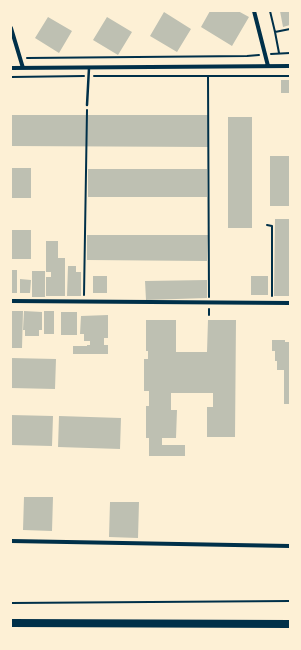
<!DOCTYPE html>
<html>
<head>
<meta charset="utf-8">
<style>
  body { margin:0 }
  #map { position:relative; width:301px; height:650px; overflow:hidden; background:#fdf0d5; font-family:"Roboto Condensed",sans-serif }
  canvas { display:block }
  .frame { position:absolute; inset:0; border:12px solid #fdf0d5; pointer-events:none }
</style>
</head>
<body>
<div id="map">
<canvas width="301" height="650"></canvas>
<div class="frame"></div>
</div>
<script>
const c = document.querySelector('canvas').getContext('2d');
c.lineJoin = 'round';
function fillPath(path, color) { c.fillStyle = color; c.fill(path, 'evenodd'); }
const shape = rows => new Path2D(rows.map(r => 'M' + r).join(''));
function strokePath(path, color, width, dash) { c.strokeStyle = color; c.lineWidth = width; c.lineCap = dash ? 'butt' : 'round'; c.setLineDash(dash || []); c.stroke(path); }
fillPath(shape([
  [210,11,238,11,249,17,232,46,201,27],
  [280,11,290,11,290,25,283,27],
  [164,12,191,29,177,52,150,36],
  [48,17,72,31,59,53,35,38],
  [107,17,132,32,118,55,93,40],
  [281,80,290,80,290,93,281,93],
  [11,115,208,115,208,147,11,146],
  [228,117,252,117,252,228,228,228],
  [270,156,290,156,289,206,270,206],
  [11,168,31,168,31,198,11,198],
  [88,169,207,169,207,197,88,197],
  [275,219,290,219,290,296,274,296],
  [11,230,31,230,31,259,11,259],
  [87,235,208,235,207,261,87,260],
  [46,241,58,241,58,258,65,258,65,296,46,296,46,277,51,277,51,272,46,272],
  [68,266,76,266,76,272,81,272,81,296,67,296],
  [11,270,17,270,17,293,11,293],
  [32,271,45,271,45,297,32,297],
  [93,276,107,276,107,293,93,293],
  [251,276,268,276,268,295,251,295],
  [20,279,31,280,30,293,20,293],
  [207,280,207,298,146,300,145,281],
  [11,311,23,311,22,348,11,348],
  [24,311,42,312,42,330,39,330,39,336,25,336,25,330,23,330],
  [44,311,54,311,54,334,44,334],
  [61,312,77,312,77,335,61,335],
  [108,315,108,338,104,338,104,345,108,345,108,354,73,354,73,346,87,346,87,345,90,345,90,341,84,341,84,334,80,334,81,316],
  [146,320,176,320,176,352,207,352,208,320,236,320,235,437,207,437,207,407,213,407,213,393,171,393,171,410,177,410,176,438,162,438,162,445,185,445,185,456,149,456,149,438,146,438,146,406,149,406,149,391,144,391,144,359,148,359,148,351,146,351],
  [272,340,285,340,285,342,290,342,290,404,284,404,284,370,277,370,277,361,275,361,275,351,272,351],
  [11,358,56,359,55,389,11,388],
  [11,415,53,416,52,446,11,445],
  [59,416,121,418,120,449,58,447],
  [24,497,53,497,52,531,23,530],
  [110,502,139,502,138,538,109,537]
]), '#bec0b2');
strokePath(shape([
  [270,11,275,32],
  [279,53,275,32,290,29],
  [271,54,290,53],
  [27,58,247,56,259,55],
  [94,76,290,76],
  [208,76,209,297],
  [11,77,84,76],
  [267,225,272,226,272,296],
  [84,295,87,110],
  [209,315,209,309],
  [11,603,290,601]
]), '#003049', 2);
strokePath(shape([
  [87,105,89,68]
]), '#003049', 2.5);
strokePath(shape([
  [254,11,268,66],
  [11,28,23,68],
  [11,68,290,66],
  [11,301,290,303],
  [11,541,290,546]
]), '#003049', 4);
strokePath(shape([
  [11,623,290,624]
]), '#003049', 8);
</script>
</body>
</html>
